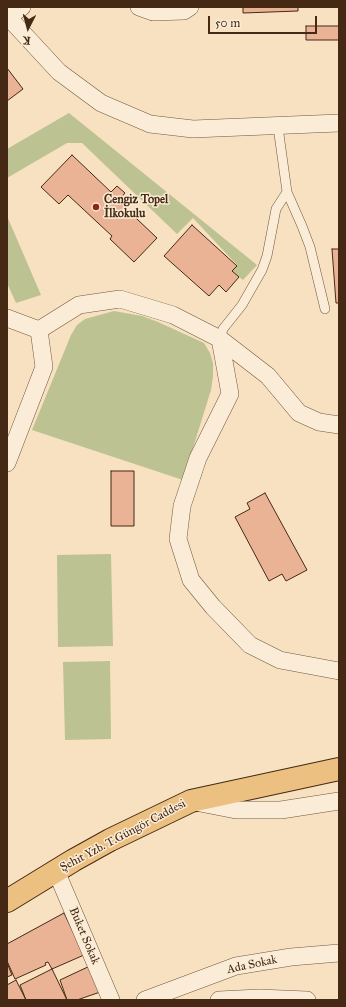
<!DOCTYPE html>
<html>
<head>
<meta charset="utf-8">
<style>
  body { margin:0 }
  #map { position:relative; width:346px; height:1007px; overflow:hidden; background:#f7e1c0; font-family:"IM FELL Great Primer",serif }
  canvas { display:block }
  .frame { position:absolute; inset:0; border:8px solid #452914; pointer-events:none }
  .north { position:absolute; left:8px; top:8px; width:40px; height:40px; -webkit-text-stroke:3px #faecd6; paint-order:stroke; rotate:186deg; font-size:11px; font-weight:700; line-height:16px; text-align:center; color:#452914 }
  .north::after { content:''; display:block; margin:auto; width:14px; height:18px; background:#452914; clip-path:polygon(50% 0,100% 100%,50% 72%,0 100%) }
  .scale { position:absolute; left:208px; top:16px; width:109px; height:18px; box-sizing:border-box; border:2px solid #452914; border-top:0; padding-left:5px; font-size:12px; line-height:14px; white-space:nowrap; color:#452914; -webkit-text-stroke:3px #faecd6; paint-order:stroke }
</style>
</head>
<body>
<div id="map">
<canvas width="346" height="1007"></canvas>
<div class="frame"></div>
<div class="north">K</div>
<div class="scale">50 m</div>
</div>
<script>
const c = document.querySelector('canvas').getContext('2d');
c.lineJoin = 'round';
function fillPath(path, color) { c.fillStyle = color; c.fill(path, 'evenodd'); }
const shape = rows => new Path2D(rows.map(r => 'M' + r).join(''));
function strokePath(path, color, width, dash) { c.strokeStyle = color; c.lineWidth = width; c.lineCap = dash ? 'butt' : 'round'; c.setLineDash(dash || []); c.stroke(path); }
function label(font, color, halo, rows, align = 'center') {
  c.font = font + ' "IM FELL Great Primer",serif'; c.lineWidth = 3; c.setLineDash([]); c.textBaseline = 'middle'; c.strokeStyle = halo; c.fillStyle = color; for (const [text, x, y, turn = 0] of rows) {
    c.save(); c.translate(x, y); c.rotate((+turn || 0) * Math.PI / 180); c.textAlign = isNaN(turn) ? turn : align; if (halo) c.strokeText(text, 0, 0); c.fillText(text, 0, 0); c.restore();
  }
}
fillPath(shape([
  [69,113,257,265,243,280,239,277,232,271,237,265,193,218,177,234,82,143,67,143,7,178,7,149],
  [7,216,41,295,16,303,7,283],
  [114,311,142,316,158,322,204,343,210,353,213,363,213,376,211,390,183,480,32,430,71,335,77,325,85,319],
  [111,554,113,646,58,647,57,555],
  [110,661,111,739,65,740,63,662]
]), '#bdc292');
const building = shape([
  [243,7,298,7,298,11,243,13,243,7],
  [306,26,339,26,339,40,306,40,306,26],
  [7,68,23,89,7,101,7,68],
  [72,155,111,192,117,186,125,193,118,201,157,238,134,262,110,239,112,236,68,195,59,204,41,187,72,155],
  [192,225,237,266,232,271,239,277,226,292,219,285,209,296,164,256,192,225],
  [332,249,339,249,339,303,336,303,332,249],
  [111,471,134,471,134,526,111,526,111,471],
  [265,493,307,570,286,581,282,574,269,581,235,517,250,509,247,503,265,493],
  [64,913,84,955,52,969,48,962,45,963,46,965,15,979,7,961,7,944,64,913],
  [7,963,12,975,7,977,7,963],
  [92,965,106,990,77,1000,67,1000,60,980,92,965],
  [52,969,67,1000,26,1000,20,985,52,969],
  [16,980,26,1000,7,1000,7,985,16,980]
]);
fillPath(building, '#ebb396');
strokePath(building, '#452914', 1);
const service = shape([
  [287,192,302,226,310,247,325,309],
  [220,339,223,329,242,305,262,270,267,256,276,209,287,192,278,127]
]);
const minor = shape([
  [139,7,153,12,184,11,190,7],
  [8,17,59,72,101,103,150,124,193,129,339,123],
  [7,18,22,7],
  [7,318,39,330],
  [220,339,230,394,198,458,182,506,178,539,191,580,213,607,250,645,280,660,339,671],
  [7,463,44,367,39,330,79,305,120,299,173,315,220,339,268,376,299,413,319,422,339,425],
  [195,802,236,810,281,810,339,801],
  [56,871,111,1000],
  [145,1000,236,966,291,957,339,953],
  [219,1000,259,998,307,1000]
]);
const primary = shape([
  [7,901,74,860,110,840,191,801,339,769]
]);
strokePath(service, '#72573f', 10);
strokePath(minor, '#72573f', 18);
strokePath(primary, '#452914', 24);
strokePath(service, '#faecd6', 9);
strokePath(minor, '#faecd6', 17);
strokePath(primary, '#ecc080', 22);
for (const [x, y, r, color] of [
  [96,207,4,"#8f2418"]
]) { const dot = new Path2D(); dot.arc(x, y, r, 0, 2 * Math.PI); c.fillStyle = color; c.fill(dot); strokePath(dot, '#faecd6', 1.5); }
label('bold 12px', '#452914', '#faecd6', [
  ["Cengiz Topel",104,200],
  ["İlkokulu",104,214]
], 'left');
label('12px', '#452914', '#faecd6', [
  ["Şehit Yzb. T.Güngör Caddesi",123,836,-28],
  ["Buket Sokak",84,936,67],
  ["Ada Sokak",252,965,-12]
]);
</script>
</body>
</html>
